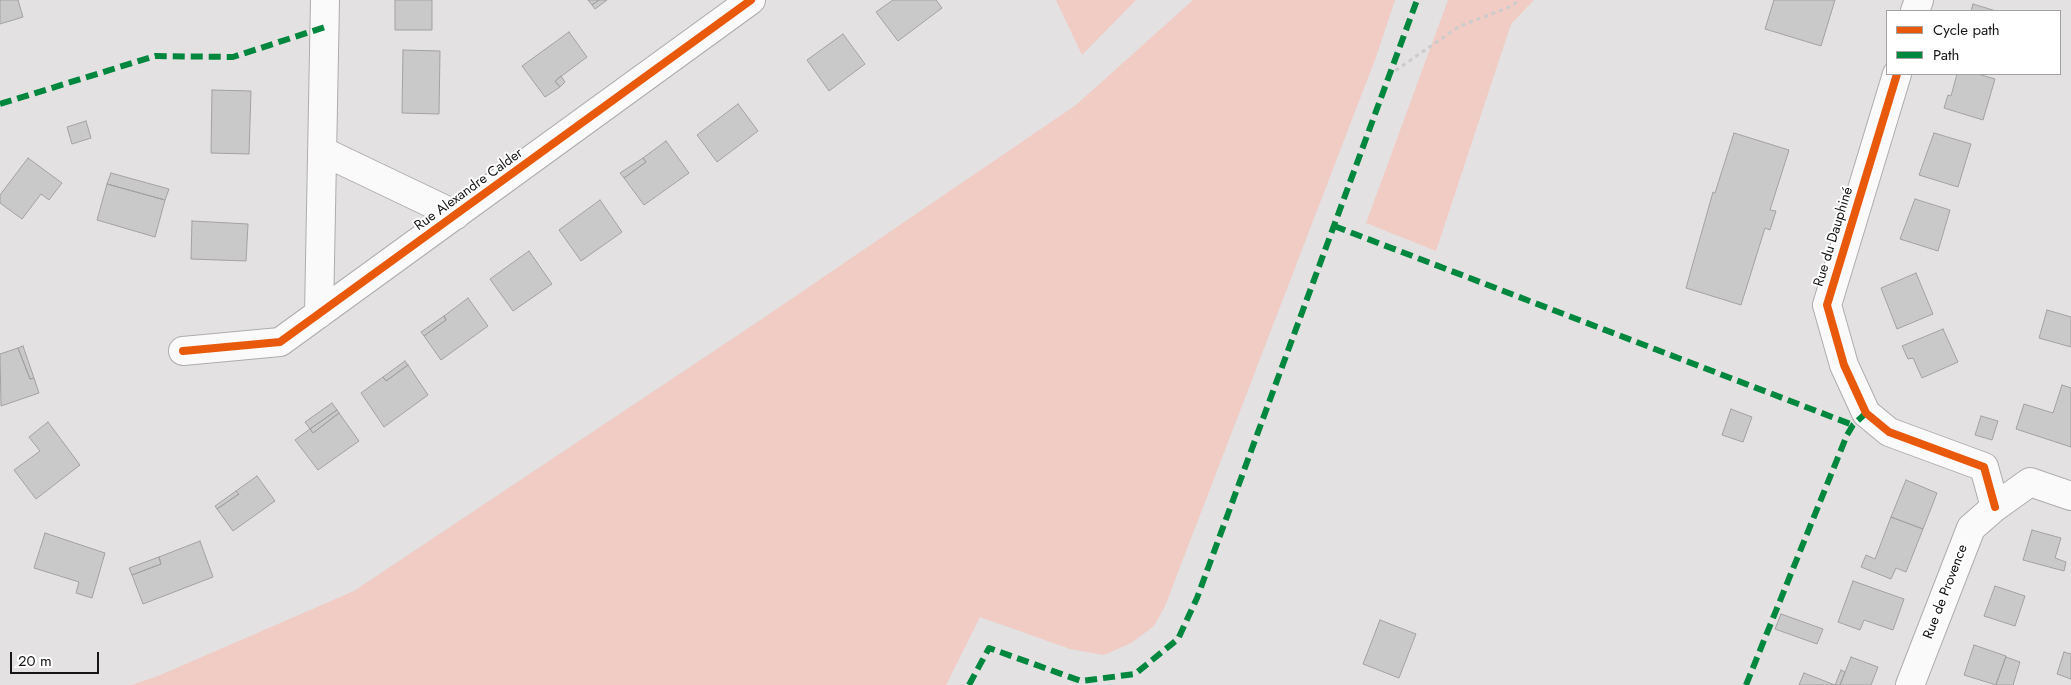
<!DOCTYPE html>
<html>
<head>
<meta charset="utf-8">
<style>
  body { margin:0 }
  #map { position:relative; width:2071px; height:685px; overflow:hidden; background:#e3e1e1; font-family:Jost,sans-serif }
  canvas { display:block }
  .legend { position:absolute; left:1886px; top:10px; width:175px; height:65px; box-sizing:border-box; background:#fff; border:1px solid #a2a2a2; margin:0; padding:6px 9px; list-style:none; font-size:15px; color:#171616 }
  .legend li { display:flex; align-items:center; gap:10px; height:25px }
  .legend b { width:25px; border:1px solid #a2a2a2 }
  .scale { position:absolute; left:10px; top:652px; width:89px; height:22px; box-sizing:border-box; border:2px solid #171616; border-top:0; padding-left:6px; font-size:15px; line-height:18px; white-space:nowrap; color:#171616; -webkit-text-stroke:4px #fff; paint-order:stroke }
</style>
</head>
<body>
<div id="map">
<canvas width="2071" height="685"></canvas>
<ul class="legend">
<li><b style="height:6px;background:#e8590c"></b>Cycle path</li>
<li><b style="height:6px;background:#00873e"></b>Path</li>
</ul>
<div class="scale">20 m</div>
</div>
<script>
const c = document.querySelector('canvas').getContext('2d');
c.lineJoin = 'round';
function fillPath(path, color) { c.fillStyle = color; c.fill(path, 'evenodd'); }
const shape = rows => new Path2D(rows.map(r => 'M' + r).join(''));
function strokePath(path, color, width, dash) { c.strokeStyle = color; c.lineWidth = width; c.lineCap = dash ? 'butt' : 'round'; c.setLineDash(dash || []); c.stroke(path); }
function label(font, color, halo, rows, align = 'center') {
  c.font = font + ' Jost,sans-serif'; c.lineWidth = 4; c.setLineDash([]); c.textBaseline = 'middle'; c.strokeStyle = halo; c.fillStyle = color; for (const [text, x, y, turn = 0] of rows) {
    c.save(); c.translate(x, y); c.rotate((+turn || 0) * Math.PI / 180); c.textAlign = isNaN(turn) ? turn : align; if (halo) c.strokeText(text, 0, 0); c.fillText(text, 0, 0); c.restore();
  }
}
fillPath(shape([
  [1056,0,1136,0,1082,55],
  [1193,0,1395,0,1376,57,1165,606,1154,626,1131,643,1104,655,1070,649,980,617,946,685,131,685,158,676,354,591,756,323,1076,105],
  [1448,0,1534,0,1511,24,1436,251,1366,223]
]), '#f0ccc4');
const building = shape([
  [0,0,18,0,23,17,0,24,0,0],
  [395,0,432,0,432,30,395,30,395,0],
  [588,0,599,0,592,5,588,0],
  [599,0,607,0,595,9,592,5,599,0],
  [893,0,936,0,942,8,898,41,876,12,893,0],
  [1774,0,1835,0,1821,46,1765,29,1774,0],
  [1973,4,1996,11,1971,11,1973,4],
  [569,32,587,57,555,81,560,87,545,97,522,66,569,32],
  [843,34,865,64,829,91,807,60,843,34],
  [403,50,440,51,439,114,402,113,403,50],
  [1957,74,1978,74,1995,79,1983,120,1944,108,1948,95,1951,96,1957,74],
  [561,76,565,82,560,87,555,81,561,76],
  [212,90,251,91,249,154,211,153,212,90],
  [738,104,758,131,717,162,697,135,738,104],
  [86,121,91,138,72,144,67,127,86,121],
  [1734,133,1789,150,1770,210,1776,211,1770,230,1765,228,1741,305,1686,288,1713,192,1715,193,1734,133],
  [1934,133,1971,144,1958,187,1919,175,1934,133],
  [666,141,689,173,644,205,624,178,646,162,643,158,666,141],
  [28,158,62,183,49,200,41,194,22,219,0,203,0,195,28,158],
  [643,158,646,162,624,178,620,173,643,158],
  [111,173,169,189,165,200,107,184,111,173],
  [107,184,165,200,155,237,97,220,107,184],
  [1915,199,1950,210,1938,251,1900,239,1915,199],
  [600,200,622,232,581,261,559,230,600,200],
  [192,221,248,224,246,261,191,259,192,221],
  [529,251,552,284,513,311,490,279,529,251],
  [1916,273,1933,314,1897,329,1881,288,1916,273],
  [468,298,488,326,441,360,424,336,446,320,444,316,468,298],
  [2047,310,2071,317,2071,347,2039,338,2047,310],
  [444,316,446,320,424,336,421,332,444,316],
  [1943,329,1958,362,1922,378,1913,358,1908,359,1902,346,1943,329],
  [23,346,34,378,30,379,18,348,23,346],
  [18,348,30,379,34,378,39,393,1,406,0,354,18,348],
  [405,361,408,365,386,381,383,377,405,361],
  [408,365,428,395,384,427,361,393,383,377,386,381,408,365],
  [2062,385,2071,388,2071,447,2016,429,2024,404,2053,413,2062,385],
  [332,403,337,410,310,429,305,422,332,403],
  [1731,409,1752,417,1743,442,1722,435,1731,409],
  [337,410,339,413,313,433,310,429,337,410],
  [339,413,359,441,318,470,295,440,310,429,313,433,339,413],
  [1981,416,1998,421,1992,440,1975,435,1981,416],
  [48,422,80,465,36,499,14,470,40,451,29,437,48,422],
  [257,476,275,501,233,531,217,509,239,494,236,491,257,476],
  [1906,480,1937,493,1923,529,1891,517,1906,480],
  [236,491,239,494,217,509,215,506,236,491],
  [1891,517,1923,529,1906,572,1896,568,1891,579,1861,567,1866,555,1875,559,1891,517],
  [2032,530,2061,538,2055,558,2066,562,2064,571,2023,560,2032,530],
  [45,533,105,553,92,598,76,593,79,582,34,568,45,533],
  [200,541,213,577,143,604,132,575,161,564,159,557,200,541],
  [159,557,161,564,132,575,129,568,159,557],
  [1853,581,1904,599,1893,630,1864,620,1860,630,1838,622,1853,581],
  [1995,586,2025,596,2015,626,1984,616,1995,586],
  [1781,614,1823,629,1817,644,1775,629,1781,614],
  [1380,620,1416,634,1399,678,1363,664,1380,620],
  [1974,645,2006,656,1996,685,1964,675,1974,645],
  [2064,652,2071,654,2071,679,2057,674,2064,652],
  [1851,657,1878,667,1871,685,1840,685,1851,657],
  [2006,657,2020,662,2013,685,1998,685,1996,684,2006,657],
  [1841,670,1845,672,1840,685,1835,685,1841,670],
  [1804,673,1835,685,1799,685,1804,673]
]);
fillPath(building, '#cac9c9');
strokePath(building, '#a3a1a1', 1);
const minor = shape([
  [1915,11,1919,0],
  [1897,74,1827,305,1844,365,1866,413,1889,432,1984,467,1995,507],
  [322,151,456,215],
  [319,314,325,0],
  [183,351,280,342,751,0],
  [1910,685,1971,528,1995,507,2030,482,2071,496]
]);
strokePath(minor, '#aeacac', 30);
strokePath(shape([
  [1389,75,1460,26,1512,6,1519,0]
]), '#cdcccc', 3, [4, 4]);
strokePath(minor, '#fbfafa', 28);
strokePath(shape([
  [0,104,155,56,233,57,325,27],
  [1334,226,1853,425],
  [969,685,989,648,1081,681,1135,674,1178,639,1197,598,1417,0],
  [1746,685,1847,435,1853,425,1866,413]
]), '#00873e', 6, [12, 6]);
strokePath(shape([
  [1897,74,1827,305,1844,365,1866,413,1889,432,1984,467,1995,507],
  [183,351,280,342,751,0]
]), '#e8590c', 8);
label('14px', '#171616', '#fff', [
  ["Rue Alexandre Calder",469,190,-36],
  ["Rue du Dauphiné",1834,237,-73],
  ["Rue de Provence",1946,592,-69]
]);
</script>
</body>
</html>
